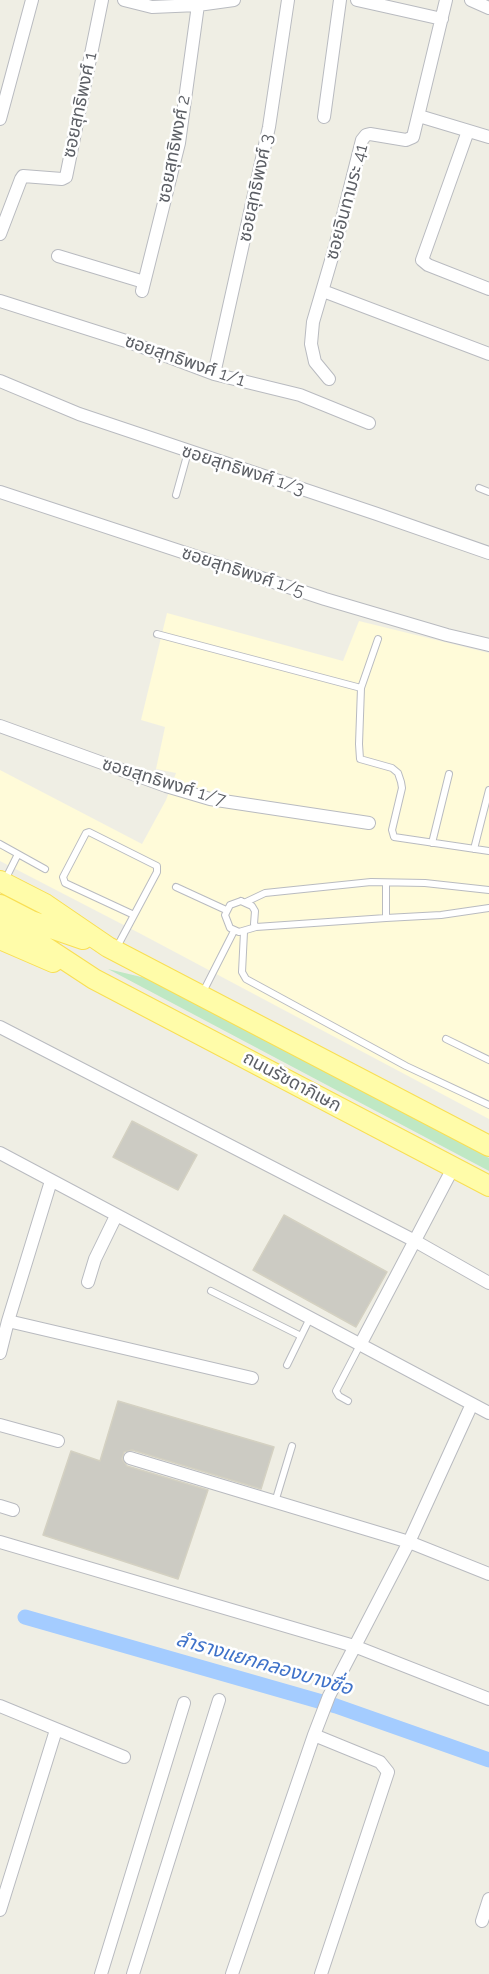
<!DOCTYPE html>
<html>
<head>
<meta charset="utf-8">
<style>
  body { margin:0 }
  canvas { display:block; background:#efeee4 }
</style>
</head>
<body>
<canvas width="489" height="1974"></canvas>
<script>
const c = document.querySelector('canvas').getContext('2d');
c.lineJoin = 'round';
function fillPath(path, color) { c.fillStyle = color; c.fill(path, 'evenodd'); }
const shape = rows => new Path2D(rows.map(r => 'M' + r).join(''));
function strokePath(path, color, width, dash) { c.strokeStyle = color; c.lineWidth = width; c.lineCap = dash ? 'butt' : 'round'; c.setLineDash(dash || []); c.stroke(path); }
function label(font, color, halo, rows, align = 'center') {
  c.font = font + ' Raleway,"Noto Sans Thai",sans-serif'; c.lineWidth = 5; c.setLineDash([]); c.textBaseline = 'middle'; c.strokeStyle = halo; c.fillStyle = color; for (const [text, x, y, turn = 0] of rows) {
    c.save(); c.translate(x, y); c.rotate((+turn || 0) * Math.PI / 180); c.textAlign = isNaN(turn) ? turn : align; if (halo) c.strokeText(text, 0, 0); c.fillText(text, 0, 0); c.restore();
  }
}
fillPath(shape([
  [167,613,343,661,359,621,489,653,489,1119,141,934,0,861,0,770,142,844,166,800,176,773,156,769,165,727,141,720]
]), '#fffbd9');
fillPath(shape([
  [108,969,162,982,489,1158,489,1171]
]), '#bfe8c4');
strokePath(shape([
  [25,1617,336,1706,489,1760]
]), '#a4ccff', 15);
const building = shape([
  [132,1121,197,1155,178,1190,113,1157,132,1121],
  [284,1215,387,1272,356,1327,253,1270,284,1215],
  [118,1401,274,1447,261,1489,132,1450,124,1452,122,1459,127,1466,208,1490,178,1579,43,1535,71,1451,100,1461,118,1401]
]);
fillPath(building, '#cccbc3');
strokePath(building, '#d4d1c2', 1.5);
const service = shape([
  [479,488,489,492],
  [176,495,188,452],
  [157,634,361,688,378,639],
  [361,688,359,744,360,759,392,768,398,773,401,782,402,788,392,830,394,837,489,851],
  [432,843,449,774],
  [0,844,18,854,5,880],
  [474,849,489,790],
  [18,854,45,869],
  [176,887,226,910],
  [241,901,252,906,255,911,254,924,256,927,239,932,230,928,225,915,230,905,241,901],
  [246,902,265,893,371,882,425,883,489,890],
  [386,918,441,915,489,908],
  [256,927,386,918,386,883],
  [244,932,242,972,246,979,406,1066,489,1105],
  [117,947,157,872,157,866,89,832,86,833,63,877,65,883,134,915],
  [203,992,234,931],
  [446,1039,489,1060],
  [211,1291,301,1336],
  [287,1365,310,1318],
  [348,1401,339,1396,336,1391,360,1345],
  [275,1502,292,1446]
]);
const minor = shape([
  [124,0,152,7,198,5,234,0],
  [357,0,442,19],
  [471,0,489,8],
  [419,116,489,137],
  [324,117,340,0],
  [0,119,32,0],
  [468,131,422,260,428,265,489,289],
  [0,234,21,179,23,176,62,179,66,177,102,0],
  [58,256,144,282],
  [142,291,179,143,198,5],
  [323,291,489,354],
  [0,301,129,342,214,374,300,395,369,423],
  [214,374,269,127,288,0],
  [329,379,315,362,311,344,313,322,335,247,362,140,366,135,370,134,406,140,413,137,446,0],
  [0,381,79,414,377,514,489,553],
  [0,492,325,599,447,635,489,645],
  [0,726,166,786,210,799,369,823],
  [0,1027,415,1241,489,1283],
  [0,1153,489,1413],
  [88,1282,95,1259,116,1216],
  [8,1321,252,1378],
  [360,1345,453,1168],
  [0,1353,8,1321,51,1181],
  [0,1425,58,1441],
  [130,1458,409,1542,489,1574],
  [0,1506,13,1510],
  [0,1542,354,1646,489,1699],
  [0,1706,124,1757],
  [314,1735,380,1762,388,1772,321,1974],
  [0,1910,56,1730],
  [482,1921,489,1899],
  [101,1974,184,1703],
  [133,1974,219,1700],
  [232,1974,314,1735,329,1696,409,1542,472,1404]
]);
const primary = shape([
  [0,881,45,904,108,947,489,1146],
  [0,905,31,921,83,939],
  [0,920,24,933,94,979,489,1186],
  [0,939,53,962]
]);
strokePath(service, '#b9bbc0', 8);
strokePath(minor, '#b9bbc0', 14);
strokePath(primary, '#f9df53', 22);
strokePath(service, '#fff', 6);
strokePath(minor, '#fff', 12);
strokePath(primary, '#fffca9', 20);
label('18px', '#5c5f65', '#fff', [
  ["ซอยสุทธิพงศ์ 1",80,105,-78],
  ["ซอยสุทธิพงศ์ 2",174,149,-79],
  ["ซอยสุทธิพงศ์ 3",256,188,-78],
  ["ซอยอินทามระ 41",347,202,-75],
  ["ซอยสุทธิพงศ์ 1/1",185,361,19],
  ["ซอยสุทธิพงศ์ 1/3",243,470,18],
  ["ซอยสุทธิพงศ์ 1/5",243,572,18],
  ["ซอยสุทธิพงศ์ 1/7",164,782,17],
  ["ถนนรัชดาภิเษก",292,1082,28]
]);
label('italic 20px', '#3f72c9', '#fff', [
  ["ลำรางแยกคลองบางซื่อ",264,1664,16]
]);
</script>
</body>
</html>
